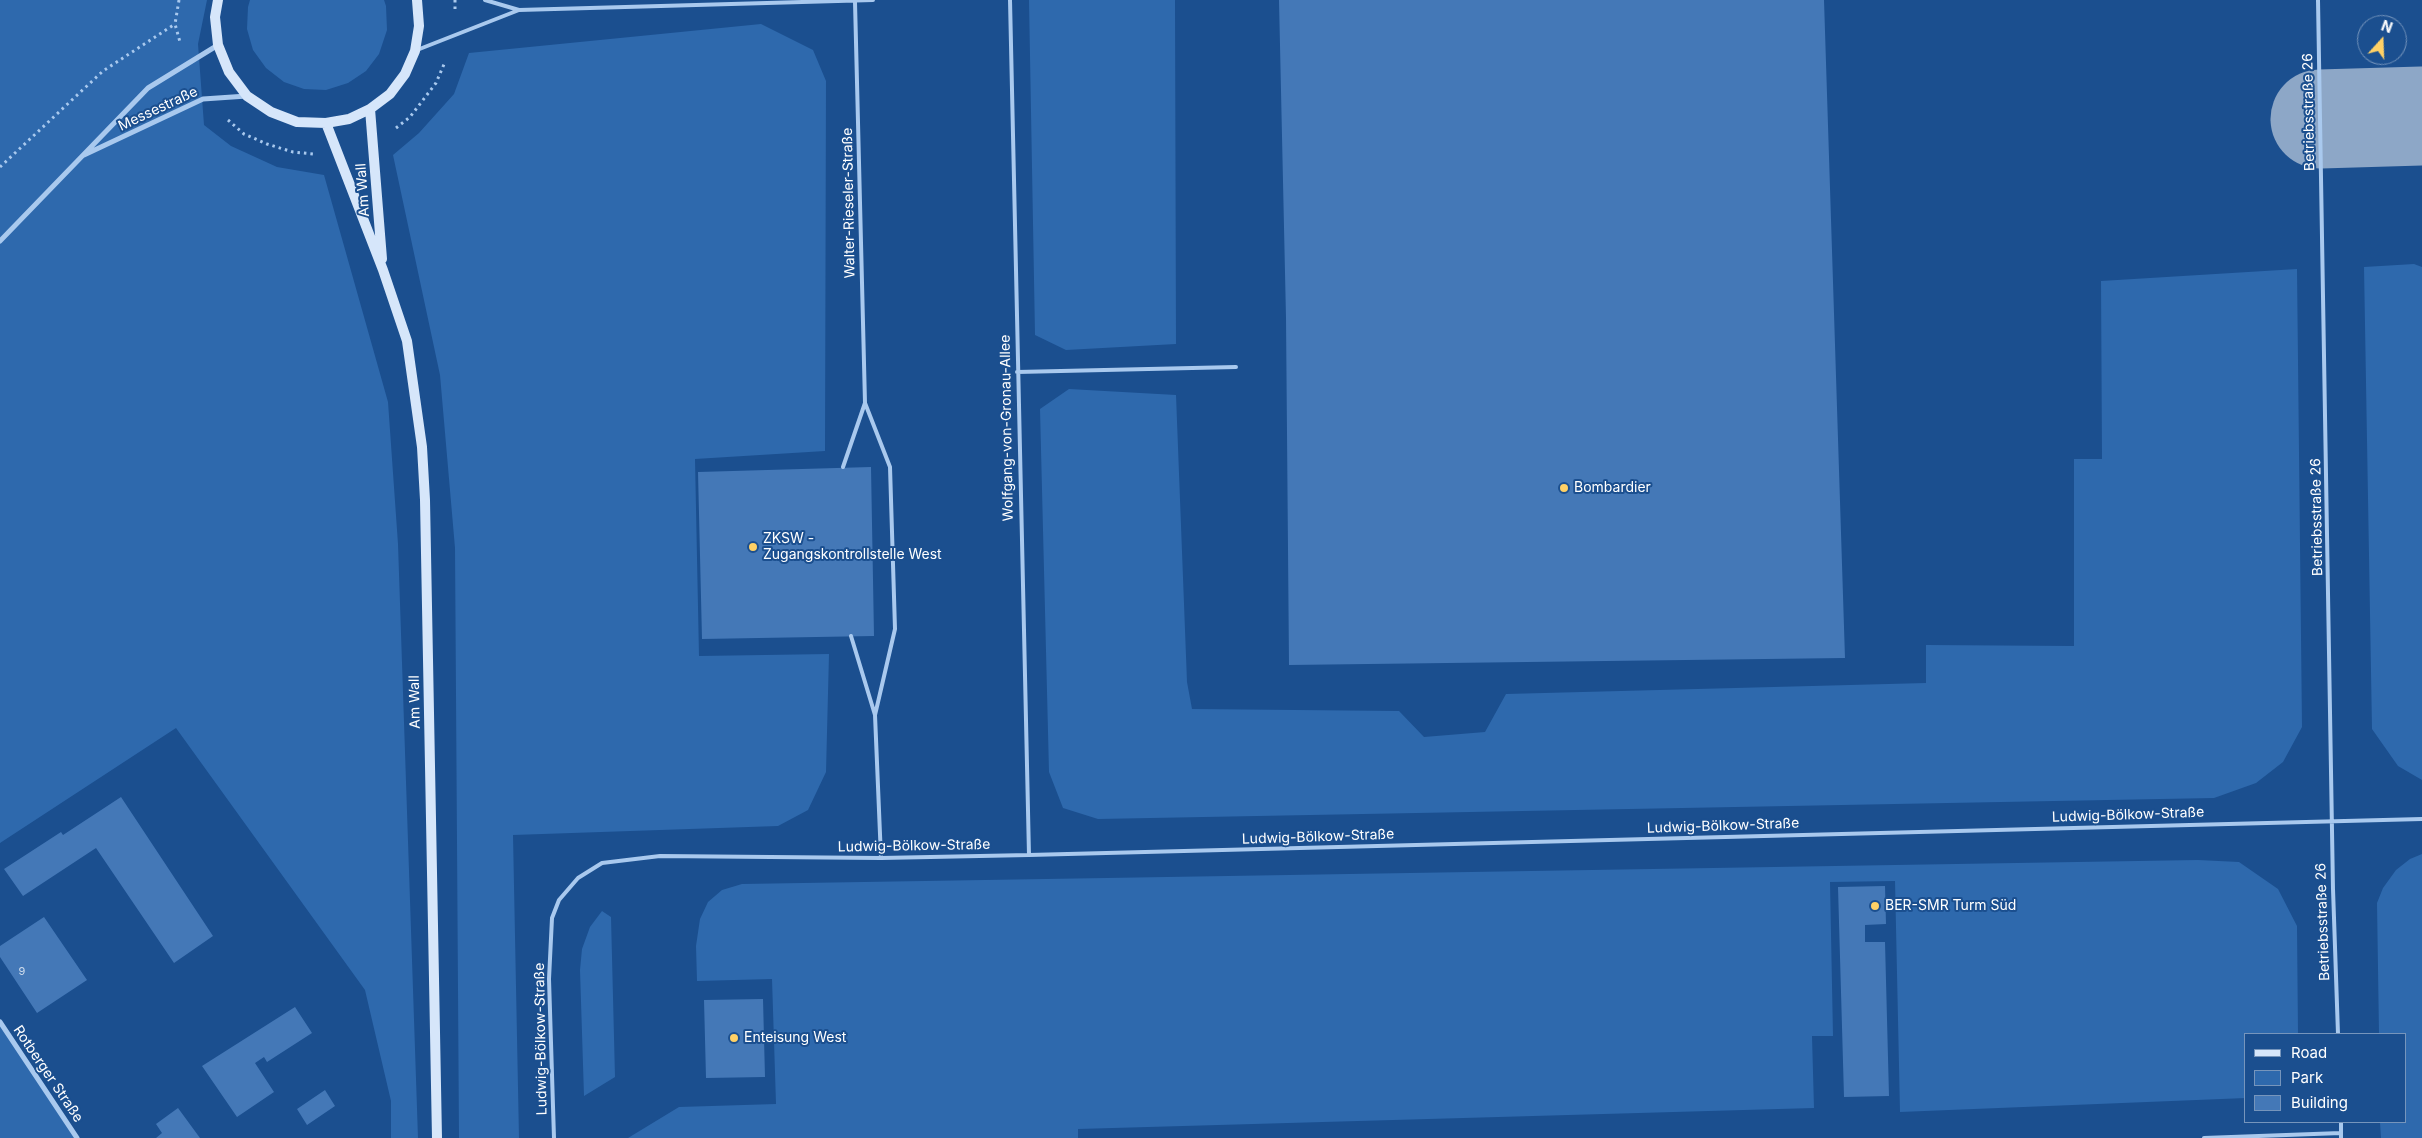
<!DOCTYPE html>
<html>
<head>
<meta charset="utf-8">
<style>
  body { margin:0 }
  #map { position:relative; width:2422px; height:1138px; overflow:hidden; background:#1b4f8f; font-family:Inter,sans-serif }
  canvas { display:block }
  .legend { position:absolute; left:2244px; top:1033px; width:162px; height:90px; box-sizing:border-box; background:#1b4f8f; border:1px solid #7695bc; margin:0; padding:6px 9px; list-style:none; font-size:15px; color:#fff }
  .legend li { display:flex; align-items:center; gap:10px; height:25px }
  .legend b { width:25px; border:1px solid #7695bc }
  .north { position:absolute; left:2357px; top:15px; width:50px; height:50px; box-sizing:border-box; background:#1b4f8f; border:1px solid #7695bc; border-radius:50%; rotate:20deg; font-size:14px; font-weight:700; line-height:20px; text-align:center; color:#fff }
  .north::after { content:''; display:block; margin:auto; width:18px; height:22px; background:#ffd166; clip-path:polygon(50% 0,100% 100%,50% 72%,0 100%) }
</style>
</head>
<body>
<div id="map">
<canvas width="2422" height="1138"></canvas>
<ul class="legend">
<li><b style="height:6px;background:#d6e6fa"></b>Road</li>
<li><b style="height:14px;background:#2e69ad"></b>Park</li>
<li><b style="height:14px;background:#4478b7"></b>Building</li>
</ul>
<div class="north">N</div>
</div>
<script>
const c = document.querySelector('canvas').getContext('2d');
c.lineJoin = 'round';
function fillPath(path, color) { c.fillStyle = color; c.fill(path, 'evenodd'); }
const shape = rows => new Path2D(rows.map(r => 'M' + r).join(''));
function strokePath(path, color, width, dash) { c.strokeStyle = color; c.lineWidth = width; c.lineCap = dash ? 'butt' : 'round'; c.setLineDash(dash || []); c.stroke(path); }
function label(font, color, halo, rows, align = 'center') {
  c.font = font + ' Inter,sans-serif'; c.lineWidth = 4; c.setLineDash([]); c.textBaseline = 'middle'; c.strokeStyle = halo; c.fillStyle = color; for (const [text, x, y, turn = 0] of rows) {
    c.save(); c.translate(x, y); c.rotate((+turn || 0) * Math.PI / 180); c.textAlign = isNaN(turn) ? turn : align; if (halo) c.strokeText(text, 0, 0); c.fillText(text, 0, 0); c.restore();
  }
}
fillPath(shape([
  [0,0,207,0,198,44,204,125,231,146,277,167,324,175,388,402,398,544,418,1138,391,1138,391,1101,365,990,176,728,0,843],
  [250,0,384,0,386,6,387,30,379,54,366,71,348,83,326,90,304,89,284,82,266,68,253,50,247,29,248,7],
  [1029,0,1175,0,1176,344,1066,350,1035,335],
  [761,24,813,50,826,81,825,451,695,459,699,656,829,654,826,772,808,810,778,826,513,835,519,1138,459,1138,455,548,440,375,393,155,419,133,454,94,469,53],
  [2414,264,2422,267,2422,780,2398,766,2372,729,2364,267],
  [2297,269,2302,727,2283,762,2256,783,2214,798,1098,819,1063,808,1049,772,1040,409,1069,389,1176,395,1187,682,1192,709,1399,711,1424,737,1485,732,1506,694,1926,683,1926,645,2074,646,2074,459,2102,459,2101,281],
  [2422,854,2422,1138,2381,1138,2380,1122,2406,1122,2406,1034,2379,1034,2377,903,2383,888,2396,870,2410,859],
  [2198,860,2239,862,2278,889,2297,926,2298,1034,2246,1034,2246,1098,1900,1112,1895,881,1830,882,1833,1036,1812,1036,1814,1108,1078,1129,1078,1138,628,1138,679,1107,776,1104,772,979,697,981,696,946,700,919,708,902,722,890,742,884],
  [602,911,611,917,615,1077,584,1096,580,970,582,949,590,927],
  [0,1022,77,1138,0,1138]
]), '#2e69ad');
strokePath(shape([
  [2320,119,2422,116]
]), '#8da7c7', 99);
fillPath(shape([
  [1279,0,1824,0,1845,658,1289,665,1286,318],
  [871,467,874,636,702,639,698,472],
  [121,797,213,936,174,963,96,848,23,896,4,869,61,832,63,835],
  [1885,886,1886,924,1865,925,1865,942,1885,942,1889,1096,1844,1097,1838,887],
  [44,917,87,980,37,1013,0,957,0,946],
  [763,999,765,1077,706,1078,704,1000],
  [295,1007,312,1033,267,1062,264,1057,255,1063,274,1092,237,1117,202,1066],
  [325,1090,335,1106,307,1125,297,1109],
  [178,1108,200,1138,156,1138,162,1133,156,1124]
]), '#4478b7');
strokePath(shape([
  [179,0,175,24,180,42],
  [455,0,455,12],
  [228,120,244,134,267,144,293,152,313,154],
  [396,128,410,117,436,83,445,62],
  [0,167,103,71,175,24]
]), '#a9c9ee', 3, [2.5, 4]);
strokePath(shape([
  [485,0,519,10,873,0],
  [1010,0,1029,855],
  [2318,0,2333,889,2338,1034],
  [855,2,865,403],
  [417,50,519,10],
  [1017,372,1236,367],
  [843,467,865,403,890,467,895,629,875,715,851,636],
  [875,715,881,858],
  [2341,1122,2341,1138],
  [554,1138,549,979,552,918,559,900,578,878,602,863,660,856,881,858,1029,855,2422,819],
  [2204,1138,2341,1133]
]), '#a9c9ee', 4);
strokePath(shape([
  [84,155,203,99,247,96],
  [0,241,148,88,218,45],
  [0,1022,77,1138]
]), '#a9c9ee', 5);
strokePath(shape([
  [218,0,215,17,218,45,229,72,247,96,271,112,297,122,326,123,349,119,370,109,390,94,405,74,415,51,419,26,417,0],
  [370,109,382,259],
  [326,123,383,270,407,341,422,447,425,500,437,1138]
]), '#d6e6fa', 10);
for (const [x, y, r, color] of [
  [1564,488,5,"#ffd166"],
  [753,547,5,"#ffd166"],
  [1875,906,5,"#ffd166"],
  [734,1038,5,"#ffd166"]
]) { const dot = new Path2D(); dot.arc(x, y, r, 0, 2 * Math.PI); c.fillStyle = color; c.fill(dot); strokePath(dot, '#1b4f8f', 2); }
label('11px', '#d0dded', null, [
  ["9",22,972]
]);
label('14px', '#fff', '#1b4f8f', [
  ["Messestraße",158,109,-25],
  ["Betriebsstraße 26",2309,112,-91],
  ["Am Wall",363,190,-94],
  ["Walter-Rieseler-Straße",849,203,-91],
  ["Wolfgang-von-Gronau-Allee",1007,428,-91],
  ["Betriebsstraße 26",2317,517,-91],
  ["Am Wall",415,702,-91],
  ["Ludwig-Bölkow-Straße",2128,815,-2],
  ["Ludwig-Bölkow-Straße",1723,826,-2],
  ["Ludwig-Bölkow-Straße",1318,837,-2],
  ["Ludwig-Bölkow-Straße",914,846,-1],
  ["Betriebsstraße 26",2323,922,-92],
  ["Ludwig-Bölkow-Straße",541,1039,-91],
  ["Rotberger Straße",48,1074,56]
]);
label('14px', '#fff', '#1b4f8f', [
  ["Bombardier",1574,488],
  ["ZKSW -",763,539],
  ["Zugangskontrollstelle West",763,555],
  ["BER-SMR Turm Süd",1885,906],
  ["Enteisung West",744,1038]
], 'left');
</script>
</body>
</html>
